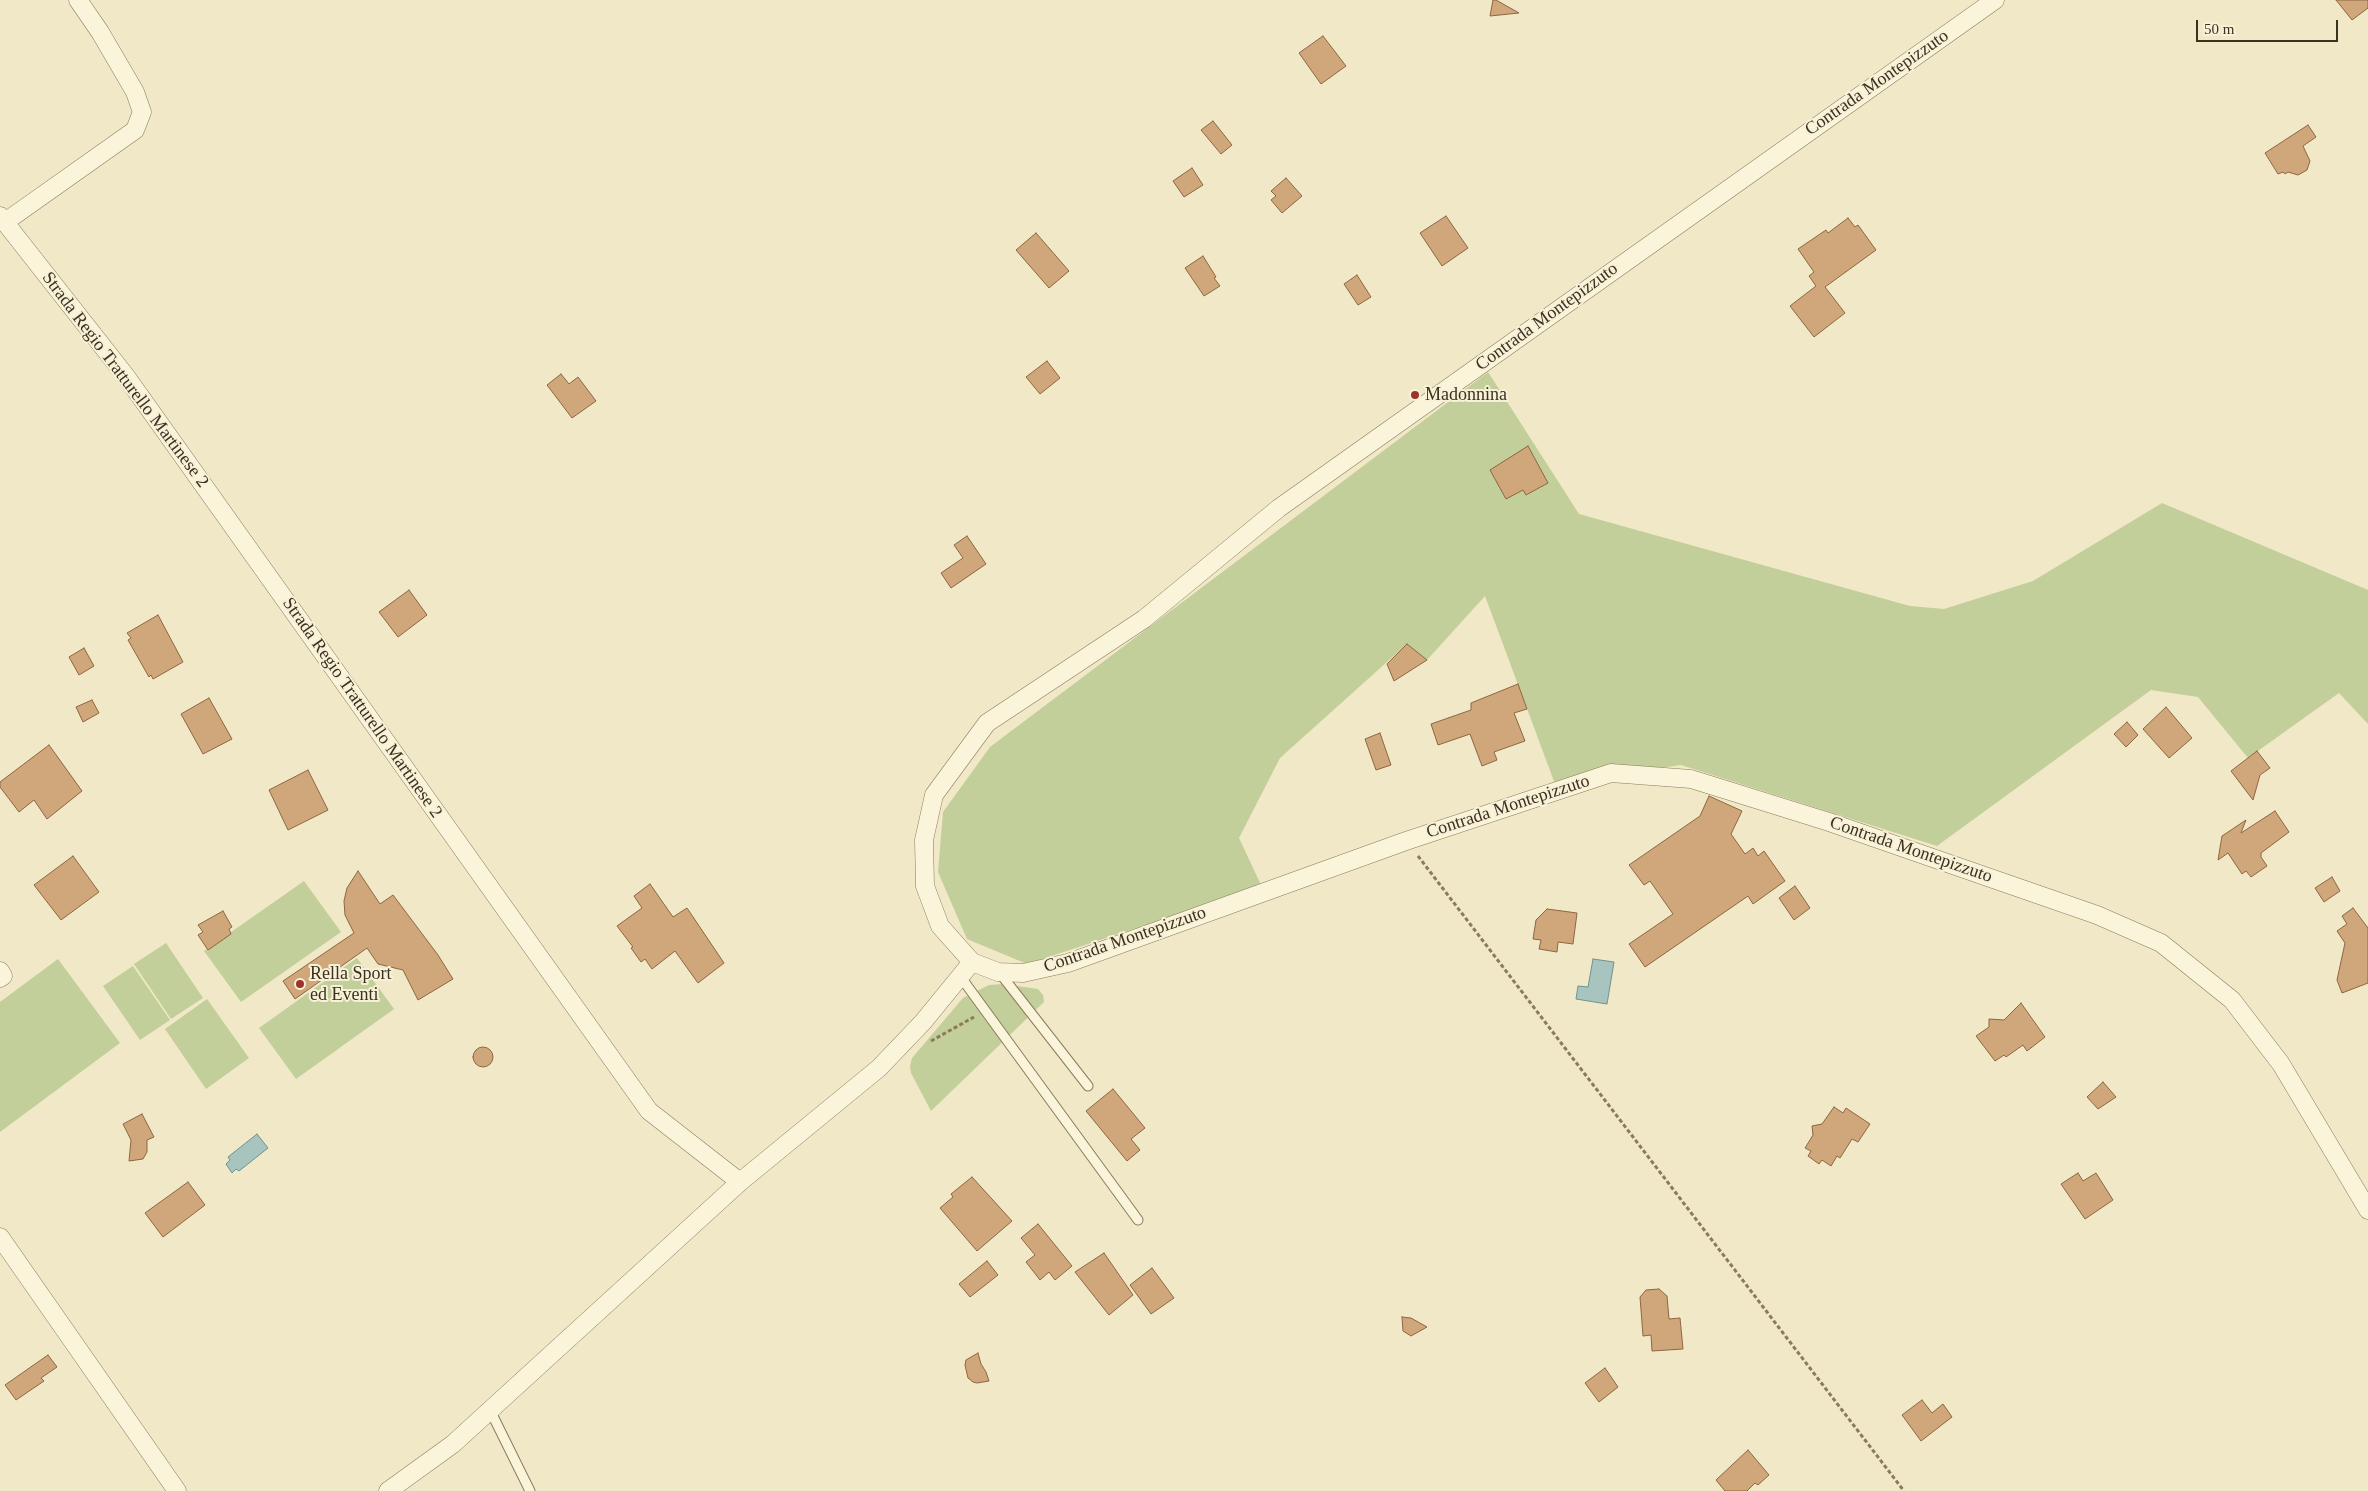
<!DOCTYPE html>
<html>
<head>
<meta charset="utf-8">
<style>
  body { margin:0 }
  #map { position:relative; width:2368px; height:1491px; overflow:hidden; background:#f0e8c7; font-family:"Times New Roman",serif }
  canvas { display:block }
  .scale { position:absolute; left:2196px; top:20px; width:142px; height:22px; box-sizing:border-box; border:2px solid #3c301f; border-top:0; padding-left:6px; font-size:15px; line-height:18px; white-space:nowrap; color:#3c301f; -webkit-text-stroke:4px #f7f1d7; paint-order:stroke }
</style>
</head>
<body>
<div id="map">
<canvas width="2368" height="1491"></canvas>
<div class="scale">50 m</div>
</div>
<script>
const c = document.querySelector('canvas').getContext('2d');
c.lineJoin = 'round';
function fillPath(path, color) { c.fillStyle = color; c.fill(path, 'evenodd'); }
const shape = rows => new Path2D(rows.map(r => 'M' + r).join(''));
function strokePath(path, color, width, dash) { c.strokeStyle = color; c.lineWidth = width; c.lineCap = dash ? 'butt' : 'round'; c.setLineDash(dash || []); c.stroke(path); }
function label(font, color, halo, rows, align = 'center') {
  c.font = font + ' "Times New Roman",serif'; c.lineWidth = 4; c.setLineDash([]); c.textBaseline = 'middle'; c.strokeStyle = halo; c.fillStyle = color; for (const [text, x, y, turn = 0] of rows) {
    c.save(); c.translate(x, y); c.rotate((+turn || 0) * Math.PI / 180); c.textAlign = isNaN(turn) ? turn : align; if (halo) c.strokeText(text, 0, 0); c.fillText(text, 0, 0); c.restore();
  }
}
fillPath(shape([
  [1488,372,1579,514,1910,606,1944,609,2033,581,2162,503,2368,590,2368,724,2339,693,2248,758,2198,697,2151,690,1937,846,1681,765,1555,784,1485,596,1427,660,1407,644,1280,758,1239,838,1262,887,1027,964,967,939,938,872,943,812,990,747],
  [304,881,341,932,241,1002,204,951],
  [166,943,203,998,171,1019,134,964],
  [357,958,394,1009,296,1079,259,1028],
  [58,959,120,1043,0,1132,0,1002],
  [133,966,170,1020,140,1040,103,986],
  [1003,984,1038,989,1043,995,1044,1002,931,1111,911,1073,910,1066,912,1058,963,998,989,985],
  [207,999,249,1058,206,1089,165,1029]
]), '#c3cf9a');
const water = shape([
  [1593,959,1614,962,1607,1004,1576,999,1578,986,1588,987,1593,959],
  [257,1134,268,1148,239,1171,236,1169,232,1173,226,1164,230,1160,228,1157,257,1134]
]);
fillPath(water, '#a8c4be');
strokePath(water, '#6e938d', 1);
const building = shape([
  [1493,0,1496,0,1519,13,1490,16,1493,0],
  [2336,0,2368,0,2368,8,2352,20,2336,0],
  [1323,36,1346,66,1321,84,1299,53,1323,36],
  [1213,121,1232,145,1221,154,1201,130,1213,121],
  [2308,125,2316,137,2303,146,2310,161,2307,170,2298,175,2288,172,2285,174,2283,172,2278,174,2265,153,2308,125],
  [1192,168,1203,185,1184,197,1173,181,1192,168],
  [1286,178,1302,196,1282,213,1271,200,1276,196,1271,191,1286,178],
  [1446,216,1468,248,1442,266,1420,233,1446,216],
  [1848,218,1855,227,1858,225,1876,250,1825,287,1845,313,1814,337,1790,306,1816,286,1809,276,1814,272,1798,249,1826,230,1828,233,1848,218],
  [1036,233,1069,271,1049,288,1016,250,1036,233],
  [1203,256,1216,277,1214,278,1220,286,1204,296,1185,268,1203,256],
  [1357,275,1371,297,1358,305,1344,284,1357,275],
  [1047,361,1060,378,1040,394,1026,377,1047,361],
  [561,374,569,384,578,377,596,401,572,418,547,385,561,374],
  [1528,446,1548,483,1526,495,1523,490,1506,499,1490,470,1528,446],
  [967,536,986,564,951,588,941,573,963,558,954,545,967,536],
  [409,590,427,615,398,637,379,612,409,590],
  [158,615,183,662,153,679,151,675,149,677,128,640,131,638,127,633,158,615],
  [1407,644,1427,660,1394,681,1387,664,1407,644],
  [84,648,94,666,79,675,69,657,84,648],
  [1518,684,1527,709,1514,713,1525,741,1494,752,1497,760,1482,766,1470,734,1438,745,1431,724,1471,710,1471,703,1518,684],
  [209,698,232,739,203,754,181,714,209,698],
  [92,700,99,713,83,722,76,707,92,700],
  [2166,707,2192,738,2169,758,2143,729,2166,707],
  [2127,722,2138,735,2126,747,2114,734,2127,722],
  [1380,733,1391,765,1376,770,1365,739,1380,733],
  [49,745,82,791,47,819,34,800,19,812,0,787,0,782,49,745],
  [2257,751,2270,768,2260,775,2253,800,2231,771,2257,751],
  [308,770,328,810,288,830,269,790,308,770],
  [1709,796,1742,811,1731,834,1745,854,1753,848,1758,856,1764,851,1785,881,1753,904,1748,896,1645,967,1629,944,1673,914,1650,881,1644,885,1629,865,1700,816,1709,796],
  [2275,811,2289,832,2261,853,2261,857,2267,866,2251,877,2246,871,2242,874,2228,853,2218,860,2222,836,2246,820,2241,833,2275,811],
  [73,856,99,892,61,920,34,885,73,856],
  [358,871,380,904,393,895,438,955,453,979,418,1000,403,970,378,964,367,948,295,999,283,981,354,933,345,915,344,901,347,888,358,871],
  [2332,877,2340,891,2324,902,2315,888,2332,877],
  [650,884,673,917,687,908,724,963,698,983,675,951,652,969,645,959,641,962,631,948,633,947,617,926,642,908,634,896,650,884],
  [1795,886,1810,908,1794,920,1779,898,1795,886],
  [2353,908,2368,928,2368,983,2342,993,2337,980,2345,943,2337,931,2347,924,2342,916,2353,908],
  [1547,909,1577,913,1573,944,1558,942,1557,952,1539,949,1541,940,1533,939,1536,920,1547,909],
  [223,911,232,927,229,929,231,934,208,950,198,935,203,932,198,925,223,911],
  [2021,1003,2045,1037,2027,1051,2023,1045,2006,1057,2004,1055,1995,1061,1976,1036,1989,1027,1989,1019,2004,1020,2021,1003],
  '473 1057a10 10 0 1 1 20 0a10 10 0 1 1-20 0Z',
  [2103,1082,2116,1097,2098,1109,2087,1097,2103,1082],
  [1113,1089,1145,1128,1131,1139,1140,1150,1127,1161,1086,1111,1113,1089],
  [1834,1107,1843,1113,1846,1108,1870,1124,1858,1142,1852,1139,1840,1158,1837,1156,1831,1166,1822,1160,1819,1164,1808,1156,1811,1151,1805,1148,1813,1135,1812,1126,1822,1124,1834,1107],
  [142,1114,154,1137,147,1140,147,1152,143,1159,129,1161,131,1140,123,1124,142,1114],
  [2078,1173,2083,1181,2096,1173,2113,1200,2085,1219,2061,1184,2078,1173],
  [972,1177,1012,1221,977,1251,940,1208,953,1197,951,1194,972,1177],
  [188,1182,205,1205,163,1237,145,1213,188,1182],
  [1038,1224,1072,1266,1055,1280,1049,1272,1040,1280,1026,1262,1035,1255,1021,1238,1038,1224],
  [1104,1253,1133,1295,1109,1315,1075,1272,1104,1253],
  [987,1261,998,1275,970,1297,959,1284,987,1261],
  [1152,1268,1174,1298,1151,1314,1130,1285,1152,1268],
  [1659,1289,1667,1296,1669,1319,1680,1318,1683,1349,1652,1351,1651,1335,1643,1336,1640,1297,1646,1290,1659,1289],
  [1402,1317,1411,1318,1427,1327,1411,1336,1403,1331,1402,1317],
  [978,1353,981,1364,986,1372,989,1381,977,1383,973,1382,968,1378,965,1365,966,1360,978,1353],
  [48,1355,57,1367,41,1378,44,1381,16,1400,5,1385,48,1355],
  [1605,1368,1618,1387,1599,1402,1585,1383,1605,1368],
  [1922,1400,1932,1413,1943,1404,1952,1417,1921,1441,1902,1415,1922,1400],
  [1748,1450,1769,1475,1758,1485,1755,1483,1747,1491,1725,1491,1716,1480,1748,1450]
]);
fillPath(building, '#cfa77b');
strokePath(building, '#8d6640', 1);
const lane = shape([
  [999,972,1088,1086],
  [960,976,1138,1220],
  [490,1410,530,1491]
]);
const street = shape([
  [1995,0,1279,508,1144,619,987,723,934,795,924,840,925,886,940,926,972,962,998,972,1023,973,1068,963,1406,841,1611,773,1691,779,1829,822,2097,915,2161,943,2232,1000,2281,1064,2368,1210],
  [0,216,125,375,649,1111,740,1182],
  [5,222,135,130,142,112,135,92,100,32,78,0],
  [0,971,3,976,0,978],
  [0,1237,177,1491],
  [388,1491,453,1444,740,1182,879,1068,923,1022,972,962]
]);
strokePath(lane, '#8c7a5b', 11);
strokePath(street, '#8c7a5b', 19);
strokePath(shape([
  [1418,856,1904,1491],
  [931,1041,974,1017]
]), '#8c7a5b', 3, [4, 2.5]);
strokePath(lane, '#faf4db', 9);
strokePath(street, '#faf4db', 18);
for (const [x, y, r, color] of [
  [1415,395,5,"#9e3429"],
  [300,984,5,"#9e3429"]
]) { const dot = new Path2D(); dot.arc(x, y, r, 0, 2 * Math.PI); c.fillStyle = color; c.fill(dot); strokePath(dot, '#f7f1d7', 2); }
label('18px', '#3c301f', '#f7f1d7', [
  ["Contrada Montepizzuto",1877,83,-35],
  ["Contrada Montepizzuto",1547,317,-36],
  ["Strada Regio Tratturello Martinese 2",125,380,53],
  ["Strada Regio Tratturello Martinese 2",362,708,55],
  ["Contrada Montepizzuto",1508,807,-18],
  ["Contrada Montepizzuto",1911,850,19],
  ["Contrada Montepizzuto",1125,940,-19]
]);
label('18px', '#3c301f', '#f7f1d7', [
  ["Madonnina",1425,395],
  ["Rella Sport",310,974],
  ["ed Eventi",310,995]
], 'left');
</script>
</body>
</html>
